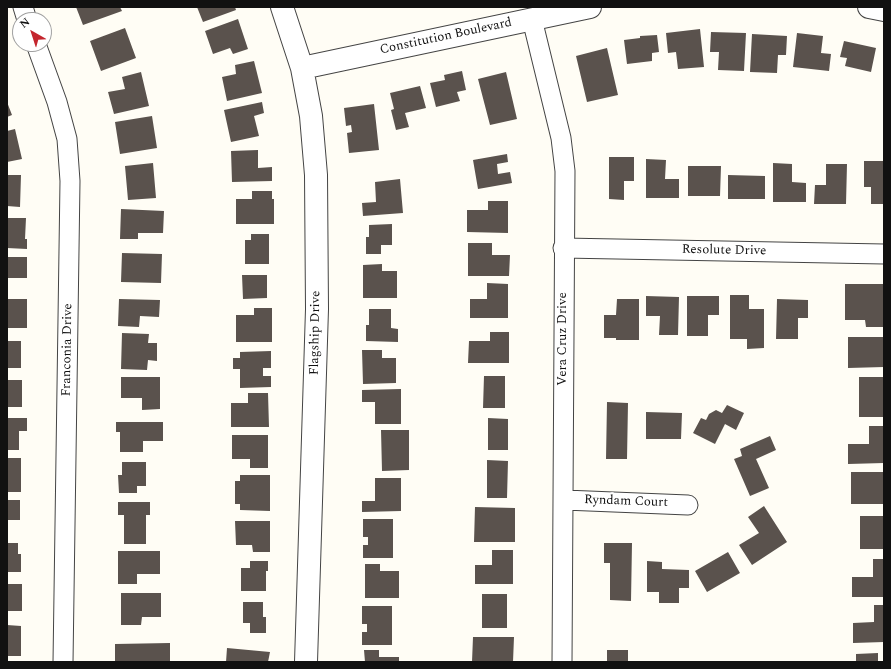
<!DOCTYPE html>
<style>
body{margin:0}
#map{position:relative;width:891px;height:669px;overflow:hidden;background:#fffdf5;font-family:Spectral,serif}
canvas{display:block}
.frame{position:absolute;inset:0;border:8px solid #111;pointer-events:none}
.north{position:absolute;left:12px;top:12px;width:40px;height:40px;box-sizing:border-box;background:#fff;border:1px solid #a0a0a0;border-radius:50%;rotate:321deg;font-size:11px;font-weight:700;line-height:16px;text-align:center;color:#111}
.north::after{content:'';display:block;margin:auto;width:14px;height:18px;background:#c4262e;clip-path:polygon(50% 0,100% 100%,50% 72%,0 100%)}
</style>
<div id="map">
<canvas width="891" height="669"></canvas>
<div class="frame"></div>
<div class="north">N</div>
</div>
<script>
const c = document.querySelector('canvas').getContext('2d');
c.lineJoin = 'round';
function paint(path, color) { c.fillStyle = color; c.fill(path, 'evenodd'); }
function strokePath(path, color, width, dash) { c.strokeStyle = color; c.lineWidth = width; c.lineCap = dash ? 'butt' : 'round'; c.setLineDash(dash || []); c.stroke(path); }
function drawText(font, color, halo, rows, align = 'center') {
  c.font = font + ' Spectral,serif'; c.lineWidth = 4; c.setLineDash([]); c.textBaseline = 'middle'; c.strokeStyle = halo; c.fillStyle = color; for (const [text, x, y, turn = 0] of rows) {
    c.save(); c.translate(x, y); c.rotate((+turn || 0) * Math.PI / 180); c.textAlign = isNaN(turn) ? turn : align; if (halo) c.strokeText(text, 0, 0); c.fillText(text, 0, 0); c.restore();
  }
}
paint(new Path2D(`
 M 76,7 L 120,7 L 122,11 L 83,25 Z
 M 197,7 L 235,7 L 236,10 L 203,22 Z
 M 238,19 L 248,49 L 233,54 L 230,48 L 213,54 L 205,31 Z
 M 125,28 L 136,58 L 101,71 L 90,41 Z
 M 700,29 L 704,67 L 678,69 L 676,52 L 668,53 L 666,33 Z
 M 711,32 L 746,33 L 744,71 L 718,70 L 719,52 L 710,52 Z
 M 797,33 L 823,36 L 821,53 L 831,54 L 829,71 L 793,67 Z
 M 752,34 L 787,36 L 786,55 L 778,55 L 777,73 L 750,72 Z
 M 657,35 L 659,52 L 652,53 L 652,61 L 627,64 L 624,40 L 640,38 L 640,36 Z
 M 844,41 L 876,48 L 871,72 L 845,66 L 847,58 L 840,57 Z
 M 607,48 L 618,95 L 587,102 L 576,56 Z
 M 254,61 L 262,93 L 227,101 L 222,77 L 236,74 L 235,65 Z
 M 462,71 L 466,90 L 457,92 L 460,101 L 436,107 L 430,83 L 445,80 L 444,75 Z
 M 141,72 L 149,106 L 114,114 L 108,92 L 125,89 L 122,77 Z
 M 506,72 L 517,119 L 490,125 L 478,79 Z
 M 420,86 L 426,108 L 405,113 L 409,127 L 396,130 L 391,110 L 394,109 L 390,93 Z
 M 7,102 L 12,115 L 7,117 Z
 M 262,102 L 264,113 L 254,116 L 259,136 L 231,142 L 224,110 Z
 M 374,104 L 379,150 L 349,153 L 347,133 L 352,132 L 351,125 L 346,126 L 344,108 Z
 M 152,116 L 157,148 L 120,154 L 115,122 Z
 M 15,129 L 22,159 L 7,162 L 7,131 Z
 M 258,150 L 258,168 L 272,167 L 272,181 L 232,182 L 231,151 Z
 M 507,154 L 508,162 L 497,164 L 498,174 L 510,172 L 512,183 L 478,189 L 473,160 Z
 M 609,157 L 634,157 L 634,181 L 624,181 L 624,200 L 609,199 Z
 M 646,159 L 666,160 L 665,179 L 679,179 L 679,198 L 646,198 Z
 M 864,161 L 884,161 L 884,204 L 871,204 L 871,187 L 864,187 Z
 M 153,163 L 156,198 L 128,200 L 125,166 Z
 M 773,163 L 792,164 L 792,182 L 806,183 L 806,202 L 773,202 Z
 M 826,164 L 847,164 L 846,204 L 814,204 L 815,185 L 826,185 Z
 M 688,166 L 721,166 L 720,196 L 688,196 Z
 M 7,175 L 21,175 L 20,207 L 7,206 Z
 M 728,175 L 765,176 L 765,199 L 728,199 Z
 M 400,179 L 403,213 L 363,216 L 362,203 L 376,202 L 375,182 Z
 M 252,191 L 272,191 L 272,199 L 274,199 L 274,224 L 236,224 L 236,199 L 252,199 Z
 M 488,201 L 508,201 L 508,233 L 467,232 L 467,210 L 488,210 Z
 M 121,209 L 164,211 L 163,233 L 138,233 L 138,239 L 120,239 Z
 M 7,218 L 26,218 L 25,239 L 27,239 L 27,249 L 7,248 Z
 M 392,224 L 392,245 L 381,245 L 381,254 L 366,254 L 366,237 L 369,237 L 369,225 Z
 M 251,234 L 269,234 L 269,264 L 245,264 L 245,240 L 251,240 Z
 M 468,243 L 492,243 L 492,255 L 510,255 L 509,276 L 468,276 Z
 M 122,253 L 162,254 L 161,283 L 121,282 Z
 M 7,257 L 27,257 L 27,278 L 7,278 Z
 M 382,264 L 382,271 L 397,271 L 397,298 L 363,298 L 363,265 Z
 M 242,275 L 267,275 L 267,298 L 243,299 Z
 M 487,283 L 508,284 L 508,318 L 470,318 L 470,299 L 487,299 Z
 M 845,284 L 884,284 L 884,327 L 866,327 L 865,320 L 845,320 Z
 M 730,295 L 749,295 L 749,309 L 764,309 L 764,348 L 747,349 L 747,339 L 730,339 Z
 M 646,296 L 679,297 L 678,335 L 659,335 L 660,316 L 646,316 Z
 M 687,296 L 719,296 L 719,315 L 708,315 L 708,336 L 687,336 Z
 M 7,299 L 27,299 L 27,328 L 7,328 Z
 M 119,299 L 160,300 L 159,317 L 140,316 L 139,327 L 118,326 Z
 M 617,299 L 639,299 L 639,340 L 616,340 L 616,338 L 604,338 L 604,315 L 616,315 Z
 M 777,299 L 808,300 L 808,318 L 798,318 L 798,339 L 776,339 Z
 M 254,308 L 272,308 L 272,342 L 236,342 L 236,315 L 254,315 Z
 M 369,309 L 391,309 L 391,328 L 398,329 L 398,342 L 366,341 L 366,325 L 369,325 Z
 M 490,332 L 509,332 L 509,363 L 468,363 L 469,341 L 490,341 Z
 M 122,333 L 149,334 L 148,343 L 157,343 L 157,361 L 148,360 L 147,370 L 121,369 Z
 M 848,337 L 884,337 L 884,367 L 848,368 Z
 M 7,341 L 21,341 L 21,368 L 7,368 Z
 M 362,350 L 382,350 L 382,358 L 396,358 L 396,383 L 363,384 Z
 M 271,351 L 271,368 L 263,368 L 263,376 L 271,376 L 271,387 L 240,388 L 240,369 L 233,369 L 233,358 L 240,358 L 240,352 Z
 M 484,376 L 505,376 L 505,408 L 483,408 Z
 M 121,377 L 160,377 L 160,409 L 142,410 L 142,398 L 121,398 Z
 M 859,377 L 884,377 L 884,417 L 859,417 Z
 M 7,380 L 22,380 L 22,407 L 7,407 Z
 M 401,389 L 401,424 L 375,424 L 375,402 L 362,402 L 362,390 Z
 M 248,393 L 268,393 L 269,427 L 231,427 L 231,403 L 248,403 Z
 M 607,402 L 628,403 L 627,459 L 606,459 Z
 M 727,405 L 744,413 L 736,430 L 725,424 L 715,444 L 693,433 L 701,418 L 706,420 L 709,414 L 716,410 L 722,413 Z
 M 646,412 L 682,413 L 681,439 L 646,439 Z
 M 7,418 L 27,418 L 27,431 L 19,431 L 19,450 L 7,450 Z
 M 488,418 L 508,419 L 508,450 L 488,450 Z
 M 116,422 L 163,422 L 163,441 L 143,441 L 143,452 L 120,452 L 120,432 L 116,432 Z
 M 869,426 L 884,426 L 884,463 L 848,464 L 848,444 L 869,444 Z
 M 381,430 L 409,430 L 409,470 L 382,471 Z
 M 232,435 L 268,435 L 268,468 L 250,468 L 250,459 L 232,459 Z
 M 770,436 L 776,450 L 756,459 L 769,488 L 750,496 L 734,459 L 742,456 L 740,449 Z
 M 7,458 L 21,458 L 21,492 L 7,492 Z
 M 487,460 L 508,461 L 507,498 L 487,498 Z
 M 122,462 L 146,462 L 146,486 L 137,486 L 137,493 L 119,493 L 118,475 L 122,475 Z
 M 851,472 L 884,472 L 884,504 L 851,504 Z
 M 240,475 L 270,475 L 270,511 L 240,510 L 240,504 L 235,504 L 235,481 L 240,481 Z
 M 375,478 L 401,478 L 401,511 L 362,512 L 362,501 L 375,501 Z
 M 7,500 L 20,500 L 20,520 L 7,520 Z
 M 118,502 L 150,502 L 150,515 L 146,515 L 146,544 L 124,544 L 124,515 L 118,515 Z
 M 764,506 L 787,542 L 752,565 L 739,545 L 759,533 L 748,517 Z
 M 475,507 L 515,508 L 515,542 L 474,542 Z
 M 860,516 L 884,516 L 884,549 L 860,549 Z
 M 363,519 L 393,519 L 393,558 L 363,558 L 363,545 L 368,545 L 368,537 L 363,537 Z
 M 235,521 L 270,521 L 270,552 L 253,552 L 252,545 L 236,545 Z
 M 7,543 L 18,543 L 18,554 L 21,554 L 21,572 L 7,572 Z
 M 604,543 L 632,543 L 631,601 L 610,600 L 610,563 L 604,563 Z
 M 492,550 L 513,550 L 513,584 L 475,584 L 475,565 L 492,565 Z
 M 118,551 L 160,551 L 160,574 L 137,574 L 137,584 L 118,584 Z
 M 728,552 L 740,573 L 707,592 L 695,571 Z
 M 873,559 L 884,559 L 884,597 L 852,597 L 852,577 L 873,577 Z
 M 250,561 L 268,561 L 268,571 L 266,571 L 266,591 L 241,591 L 241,568 L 250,568 Z
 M 647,561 L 662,562 L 662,569 L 689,570 L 689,588 L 679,588 L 679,603 L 659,603 L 659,592 L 647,592 Z
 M 365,564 L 380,564 L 380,571 L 399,571 L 399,598 L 365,598 Z
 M 7,584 L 22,584 L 22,611 L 7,611 Z
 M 121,593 L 161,593 L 161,617 L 142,617 L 141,625 L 121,625 Z
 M 482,594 L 507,594 L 507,628 L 482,628 Z
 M 243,602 L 263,602 L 263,617 L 266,617 L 266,633 L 250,633 L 250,623 L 243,623 Z
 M 874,605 L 884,605 L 884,642 L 853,643 L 853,623 L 874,622 Z
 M 362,606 L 392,606 L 392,645 L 362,645 L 362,632 L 367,632 L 367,624 L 362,624 Z
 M 7,625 L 21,626 L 21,656 L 7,656 Z
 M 473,637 L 514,637 L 513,662 L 472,662 Z
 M 170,643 L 170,662 L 115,662 L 115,644 Z
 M 227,648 L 270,652 L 268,662 L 226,662 Z
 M 364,650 L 379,650 L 379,657 L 399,657 L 399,662 L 365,662 Z
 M 607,650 L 628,650 L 628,662 L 607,662 Z
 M 878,653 L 878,662 L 856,662 L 856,654 Z`), '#5a524d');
const minor = new Path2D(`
 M 23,7 L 27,20
 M 532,19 L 561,138 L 565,171 L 562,662
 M 36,44 L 57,102 L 67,139 L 70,181 L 63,662
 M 563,248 L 884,254
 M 564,500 L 688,505`);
const tertiary = new Path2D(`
 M 282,7 L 302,68 L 311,116 L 316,175 L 317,309 L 306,662
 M 869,7 L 884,10
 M 302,68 L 590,7`);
strokePath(minor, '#444', 21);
strokePath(tertiary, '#444', 24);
strokePath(minor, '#fff', 19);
strokePath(tertiary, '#fff', 22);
drawText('13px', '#111', '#fff', [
 ["Constitution Boulevard",446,37,-12],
 ["Resolute Drive",724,251,1],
 ["Flagship Drive",316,333,-89],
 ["Vera Cruz Drive",563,339,-90],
 ["Franconia Drive",68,350,-89],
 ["Ryndam Court",626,502,2]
]);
</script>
